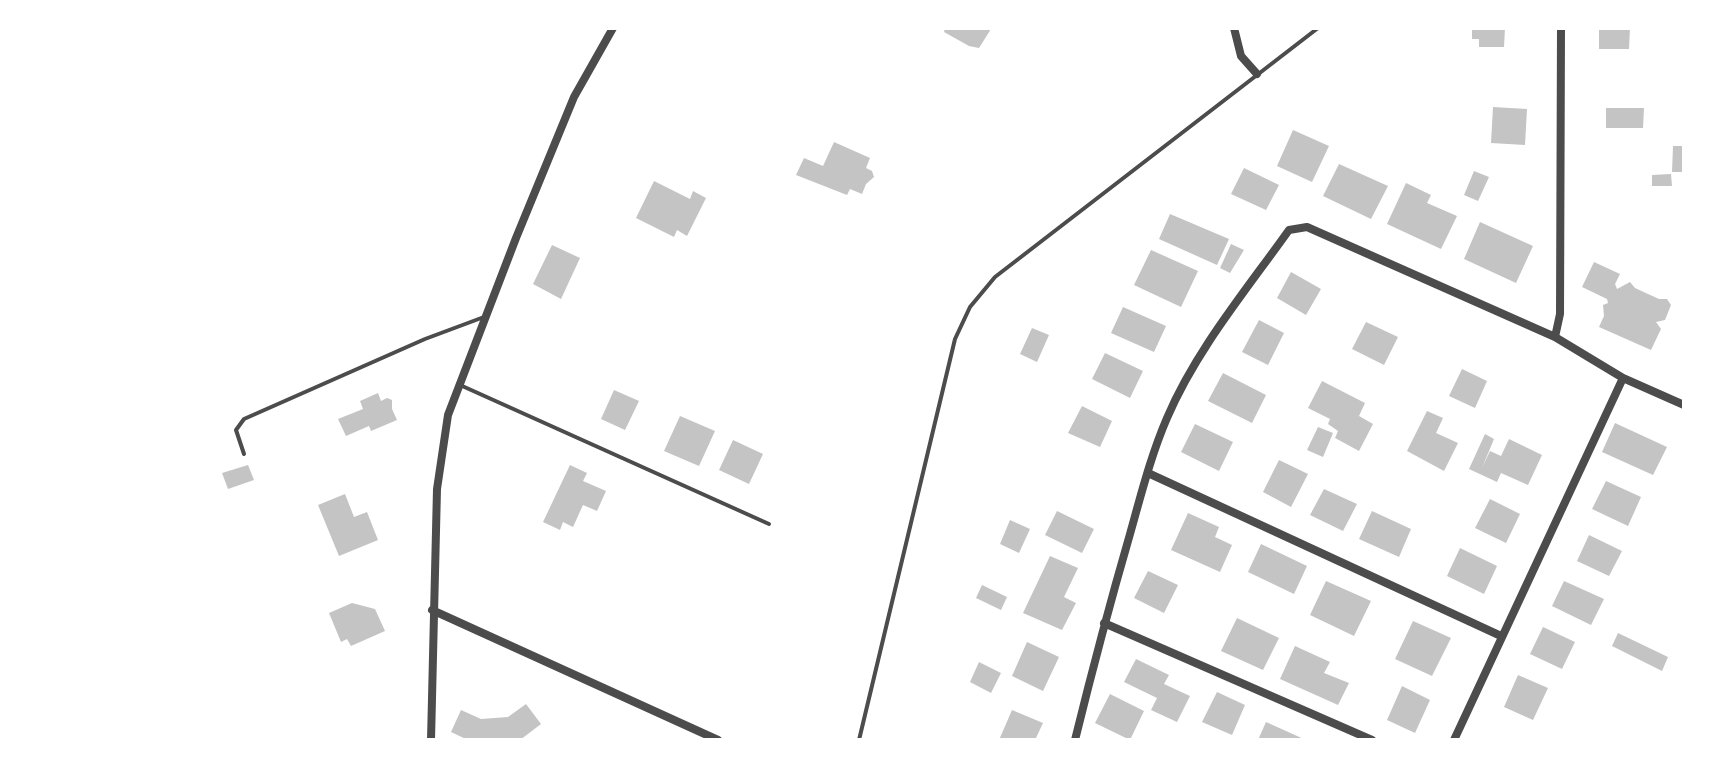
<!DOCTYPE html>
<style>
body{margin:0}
#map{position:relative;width:1712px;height:768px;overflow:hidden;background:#fff;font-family:Karla,sans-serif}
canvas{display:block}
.frame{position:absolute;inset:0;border:30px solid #fff;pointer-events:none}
</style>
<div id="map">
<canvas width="1712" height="768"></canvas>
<div class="frame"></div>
</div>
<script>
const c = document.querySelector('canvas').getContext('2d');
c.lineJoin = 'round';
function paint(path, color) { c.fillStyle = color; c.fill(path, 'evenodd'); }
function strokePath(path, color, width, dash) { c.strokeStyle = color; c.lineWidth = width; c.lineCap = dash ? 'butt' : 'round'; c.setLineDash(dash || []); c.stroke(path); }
paint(new Path2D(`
 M 945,28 L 988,28 L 991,29 L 979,48 L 969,46 L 944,32 Z
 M 1472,28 L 1505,28 L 1504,47 L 1479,47 L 1479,39 L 1472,39 Z
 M 1599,28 L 1630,28 L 1629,49 L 1599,49 Z
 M 1493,107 L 1527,109 L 1525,145 L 1491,143 Z
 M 1606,108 L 1644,108 L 1643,128 L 1606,128 Z
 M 1293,130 L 1329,146 L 1312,182 L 1277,166 Z
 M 834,142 L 870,158 L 866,168 L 872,171 L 874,177 L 866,184 L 862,194 L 850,189 L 847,195 L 796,175 L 804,158 L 823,166 Z
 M 1673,146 L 1684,146 L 1684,172 L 1672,172 Z
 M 1339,164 L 1388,186 L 1371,219 L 1323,196 Z
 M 1244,168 L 1279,185 L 1266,210 L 1231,194 Z
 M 1474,171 L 1489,177 L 1478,201 L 1464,195 Z
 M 1671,174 L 1672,186 L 1652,186 L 1652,175 Z
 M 654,181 L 690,199 L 693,191 L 706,198 L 687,236 L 677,230 L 674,237 L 636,218 Z
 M 1406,183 L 1431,195 L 1427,203 L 1457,216 L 1441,249 L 1387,224 Z
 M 1170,214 L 1229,239 L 1217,265 L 1159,239 Z
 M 1480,222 L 1533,246 L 1516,283 L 1464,259 Z
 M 1231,244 L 1244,250 L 1230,273 L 1220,268 Z
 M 552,245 L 580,258 L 561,299 L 533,284 Z
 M 1151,250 L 1198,271 L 1181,307 L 1134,285 Z
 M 1594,262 L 1620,274 L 1615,284 L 1617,289 L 1630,282 L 1635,288 L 1659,299 L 1667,299 L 1671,305 L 1665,320 L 1656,322 L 1661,329 L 1651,350 L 1599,327 L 1604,316 L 1603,305 L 1608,303 L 1607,299 L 1582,287 Z
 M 1291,272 L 1321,289 L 1306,315 L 1277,298 Z
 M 1123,307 L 1166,326 L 1154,352 L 1111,333 Z
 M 1259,320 L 1284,333 L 1268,365 L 1242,352 Z
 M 1366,322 L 1398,337 L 1384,365 L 1352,349 Z
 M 1032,328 L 1049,335 L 1037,362 L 1020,354 Z
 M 1105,353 L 1143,371 L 1130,398 L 1092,379 Z
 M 1462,369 L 1487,381 L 1475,408 L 1449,396 Z
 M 1223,373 L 1266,395 L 1252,423 L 1208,401 Z
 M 1322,381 L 1365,403 L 1359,416 L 1373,424 L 1359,451 L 1335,438 L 1338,431 L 1328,424 L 1330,419 L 1308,408 Z
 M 614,390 L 639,401 L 625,430 L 601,419 Z
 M 378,393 L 381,401 L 387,398 L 392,400 L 392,409 L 397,420 L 371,431 L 369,426 L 346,436 L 338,419 L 363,409 L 360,401 Z
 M 1082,406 L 1112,421 L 1100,447 L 1068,433 Z
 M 1427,411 L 1443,418 L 1436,433 L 1458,443 L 1444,471 L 1407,451 Z
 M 680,416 L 715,431 L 699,466 L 664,451 Z
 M 1615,423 L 1667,447 L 1653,475 L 1602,452 Z
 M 1195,424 L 1233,442 L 1219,471 L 1181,452 Z
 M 1318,427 L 1333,433 L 1323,457 L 1307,450 Z
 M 1485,434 L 1494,439 L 1482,468 L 1490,451 L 1501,456 L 1509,439 L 1542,455 L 1528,485 L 1501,473 L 1497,482 L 1469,469 Z
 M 733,440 L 763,454 L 749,484 L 719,470 Z
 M 1279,460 L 1308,474 L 1291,507 L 1263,492 Z
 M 248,465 L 254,480 L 228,489 L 222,473 Z
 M 570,465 L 587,473 L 583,481 L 606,491 L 597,511 L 583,505 L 573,527 L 563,522 L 560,530 L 543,522 Z
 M 1606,481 L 1641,497 L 1628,526 L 1592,509 Z
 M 1324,489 L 1357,504 L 1343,531 L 1310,515 Z
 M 345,494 L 354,517 L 367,512 L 378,540 L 339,556 L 318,505 Z
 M 1490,499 L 1520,514 L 1506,543 L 1475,528 Z
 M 1057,511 L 1094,529 L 1082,553 L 1045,535 Z
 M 1372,511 L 1411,529 L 1399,557 L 1359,539 Z
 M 1188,513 L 1219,527 L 1215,537 L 1232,545 L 1220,572 L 1171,550 Z
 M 1010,520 L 1030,529 L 1019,553 L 1000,544 Z
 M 1589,535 L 1622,551 L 1609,576 L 1577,561 Z
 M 1261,544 L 1307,566 L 1294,594 L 1248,572 Z
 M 1460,548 L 1497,566 L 1484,594 L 1447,576 Z
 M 1050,556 L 1078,568 L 1064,597 L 1076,603 L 1062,630 L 1023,613 Z
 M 1148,571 L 1178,585 L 1164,613 L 1134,598 Z
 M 1326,581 L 1371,601 L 1354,636 L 1310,615 Z
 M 1564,581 L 1604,599 L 1591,625 L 1552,606 Z
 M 982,585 L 1007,597 L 1001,610 L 976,598 Z
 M 352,603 L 375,609 L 385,631 L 351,646 L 347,639 L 341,642 L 329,613 Z
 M 1237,618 L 1279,638 L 1263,670 L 1221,651 Z
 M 1413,621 L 1451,638 L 1432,676 L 1395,659 Z
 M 1543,627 L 1575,642 L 1562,669 L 1530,654 Z
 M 1618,633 L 1668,657 L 1662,671 L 1612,646 Z
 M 1027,642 L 1059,657 L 1043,691 L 1012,676 Z
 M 1295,646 L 1330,662 L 1324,673 L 1349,683 L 1338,705 L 1280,679 Z
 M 1136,659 L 1169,675 L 1164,684 L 1190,696 L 1177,722 L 1151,710 L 1157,698 L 1124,682 Z
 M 979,662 L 1001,673 L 991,693 L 970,682 Z
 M 1518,675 L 1548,688 L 1533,720 L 1504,707 Z
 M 1402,686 L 1430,700 L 1415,733 L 1387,720 Z
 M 1217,692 L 1245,705 L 1232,735 L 1202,722 Z
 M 1110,694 L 1144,711 L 1130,740 L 1095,723 Z
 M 526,704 L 541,724 L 520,740 L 468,740 L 451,732 L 461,710 L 481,719 L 508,717 Z
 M 1012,710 L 1043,723 L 1035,740 L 999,740 Z
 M 1266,722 L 1306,740 L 1258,740 Z`), '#c4c4c4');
strokePath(new Path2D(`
 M 460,385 L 769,524
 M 244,454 L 236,430 L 244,419 L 425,339 L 484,317
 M 859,740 L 955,339 L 970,307 L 995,277 L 1318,28`), '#4c4c4c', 4);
strokePath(new Path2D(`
 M 1234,28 L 1241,56 L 1257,74
 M 1555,337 L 1560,314 L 1561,28
 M 1148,473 L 1501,636
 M 432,610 L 718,740
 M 1104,623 L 1372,740
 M 431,740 L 437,489 L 448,415 L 516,238 L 574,97 L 613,28
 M 1075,740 C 1092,671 1110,603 1130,534 C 1141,495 1151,455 1167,418 C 1196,350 1247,289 1289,230 L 1307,227 L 1555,337 L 1623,378 L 1684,405
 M 1454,740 L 1623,378`), '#4c4c4c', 8);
</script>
